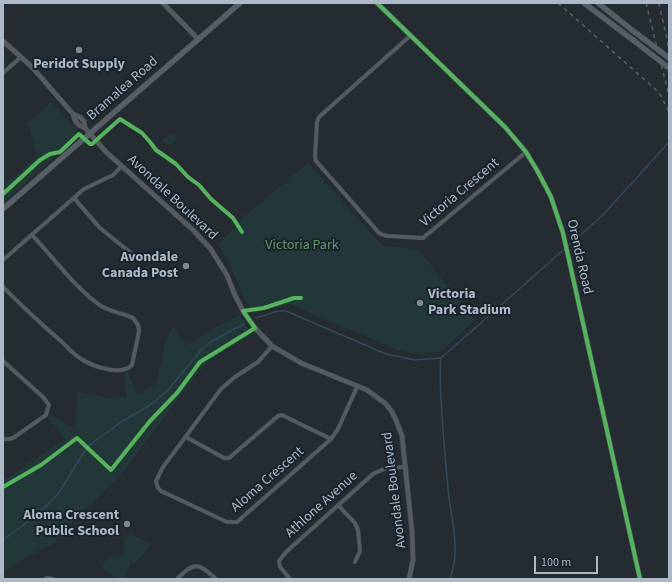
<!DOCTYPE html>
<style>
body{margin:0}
#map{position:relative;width:672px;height:582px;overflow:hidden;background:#252c31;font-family:"Source Sans 3",sans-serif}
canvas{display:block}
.frame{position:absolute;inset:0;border:4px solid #adb9c5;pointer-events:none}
.scale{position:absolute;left:534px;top:556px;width:64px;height:18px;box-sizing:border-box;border:2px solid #adb9c5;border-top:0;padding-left:5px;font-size:12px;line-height:14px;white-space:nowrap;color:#adb9c5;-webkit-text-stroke:3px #18232c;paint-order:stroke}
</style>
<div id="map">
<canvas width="672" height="582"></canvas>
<div class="frame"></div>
<div class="scale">100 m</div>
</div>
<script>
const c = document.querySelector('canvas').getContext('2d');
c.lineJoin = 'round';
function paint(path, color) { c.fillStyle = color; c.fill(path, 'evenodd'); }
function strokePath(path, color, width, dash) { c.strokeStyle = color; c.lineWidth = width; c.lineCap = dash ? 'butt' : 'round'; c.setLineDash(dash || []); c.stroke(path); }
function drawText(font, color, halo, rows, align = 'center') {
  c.font = font + ' "Source Sans 3",sans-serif'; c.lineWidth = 4; c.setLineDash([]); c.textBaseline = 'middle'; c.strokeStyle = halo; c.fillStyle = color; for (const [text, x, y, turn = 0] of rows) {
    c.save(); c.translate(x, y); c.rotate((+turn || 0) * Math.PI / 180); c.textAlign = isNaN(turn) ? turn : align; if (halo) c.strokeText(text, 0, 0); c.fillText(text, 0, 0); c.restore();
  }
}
paint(new Path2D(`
 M 51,102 L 80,134 L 3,203 L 3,186 L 37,157 L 28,123 Z
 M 171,135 L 175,135 L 178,139 L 172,144 L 167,144 L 163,142 L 164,138 Z
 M 308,163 L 383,246 L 418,249 L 475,320 L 440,352 L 415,353 L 398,350 L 289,304 L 253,313 L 245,300 L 229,262 L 218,245 L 244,217 Z
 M 239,315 L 253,334 L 227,348 L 205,364 L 184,391 L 122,474 L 56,538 L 56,542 L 25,558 L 3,573 L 3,481 L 65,439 L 48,419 L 50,415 L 75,429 L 78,392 L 108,398 L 127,397 L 124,374 L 127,372 L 138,394 L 157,383 L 164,345 L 173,325 L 186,346 L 202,335 Z
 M 130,533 L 150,544 L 150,546 L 134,564 L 131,563 L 123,579 L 116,579 L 101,566 C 107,557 115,553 125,556 C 123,547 123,541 130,533 Z`), '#223838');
strokePath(new Path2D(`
 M 256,318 L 278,311 L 286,311 L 386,354 L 415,360 L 441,358 L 602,216 L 669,142
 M 441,358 C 439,378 441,397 442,416 C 444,443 446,471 449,498 C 453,525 460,552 450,579
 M 3,540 L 37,515 L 58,494 L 88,446 L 123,421 L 153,403 L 168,390 L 202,349 L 212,341 L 244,324`), '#31495b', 1.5);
const minor = new Path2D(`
 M 410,36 L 319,117 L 317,122 L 315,157 L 316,161 L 379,233 L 383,235 L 388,236 L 423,238 L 526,152
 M 3,73 L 21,57
 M 74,198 L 100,228 L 137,258
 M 3,260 L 84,189 L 113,175 L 122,166
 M 3,287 C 22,306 41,324 62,342 C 68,348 75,356 83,360 C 94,367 122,376 132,365 L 139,331 L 138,325 L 133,318 C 123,313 111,312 101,306 C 75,288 54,258 32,235
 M 272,346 L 258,362 L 235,377 L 221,389 L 163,467 L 156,481 L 158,488 L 161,491 L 227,522 L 237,522 L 331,439 L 338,429 L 357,387
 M 3,361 L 43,397 L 49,405 L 46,415 L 13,438 L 9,439 L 3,439
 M 186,437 L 224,458 L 229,458 L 278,416 L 282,415 L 331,439
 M 338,505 L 355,523 L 358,530 L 360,551 L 355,562
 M 45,579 L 47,578 L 53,579
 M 177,579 C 195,561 198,563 216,579
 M 290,579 L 280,567 L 279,561 L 286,552 L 373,474 L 386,468 L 405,467`);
const tertiary = new Path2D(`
 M 163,3 L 198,39
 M 377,3 L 505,127 L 526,152 L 538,172 L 551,197 L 563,233 L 640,579
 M 3,41 L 32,67 L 73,114 C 75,122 77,125 85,128
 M 73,114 L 80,117 L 84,121 L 85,128 L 106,152 L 192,229 L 210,248 L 227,275 L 234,293 L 243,311 L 255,328 L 272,346 L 301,363 L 367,390 L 386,404 L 392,412 L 396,420 L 402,436 L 412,531 L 413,560 L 409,579`);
const secondary = new Path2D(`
 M 584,3 L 633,40
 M 598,3 L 632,30
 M 3,209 L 240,3`);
strokePath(minor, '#42484c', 4.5);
strokePath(tertiary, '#42484c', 5.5);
strokePath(secondary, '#42484c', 6);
strokePath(minor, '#545a60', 3.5);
strokePath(tertiary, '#545a60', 4.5);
strokePath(secondary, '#585e65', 5);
strokePath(new Path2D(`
 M 558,3 L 654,88 L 661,96 L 669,112
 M 646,3 L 669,96
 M 659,3 L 669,49`), '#585e63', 1.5, [4, 4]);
const secondaryBridge = new Path2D(`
 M 632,30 L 669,58
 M 633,40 L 669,68`);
strokePath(secondaryBridge, '#42484c', 6, []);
strokePath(secondaryBridge, '#585e65', 5);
strokePath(new Path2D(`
 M 377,3 L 505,127 L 526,152 L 538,172 L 551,197 L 563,233 L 640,579
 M 3,194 L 40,160 L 50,154 L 60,152 L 79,134 L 90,144 L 92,144 L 120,119 L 142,133 L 150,142 L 156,150 L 176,164 L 188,177 L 199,185 L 211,199 L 233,218 L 242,232
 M 3,487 L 41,465 L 77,438 L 111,470 L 150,421 L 177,393 L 200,362 L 255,328 L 243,311 L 264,308 L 294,298 L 301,298`), '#56b35d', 4);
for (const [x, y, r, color] of [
 [79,50,4,"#7d8891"],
 [186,266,4,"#7d8891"],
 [420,303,4,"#7d8891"],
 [127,524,4,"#7d8891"]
]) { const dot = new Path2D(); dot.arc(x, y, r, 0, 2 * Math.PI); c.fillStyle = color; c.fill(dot); strokePath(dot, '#18232c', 1.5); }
drawText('bold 14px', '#adb9c5', '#18232c', [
 ["Peridot Supply",79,65,"center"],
 ["Avondale",178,258],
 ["Canada Post",178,274],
 ["Victoria",428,295,"left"],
 ["Park Stadium",428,311,"left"],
 ["Aloma Crescent",119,516],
 ["Public School",119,532]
], 'right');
drawText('14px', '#adb9c5', '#18232c', [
 ["Bramalea Road",123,89,-41],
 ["Victoria Crescent",460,193,-40],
 ["Avondale Boulevard",172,198,43],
 ["Orenda Road",579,257,77],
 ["Aloma Crescent",268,480,-41],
 ["Avondale Boulevard",395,490,-97],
 ["Athlone Avenue",322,505,-42]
]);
drawText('14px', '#649568', '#18232c', [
 ["Victoria Park",302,246]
]);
</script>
